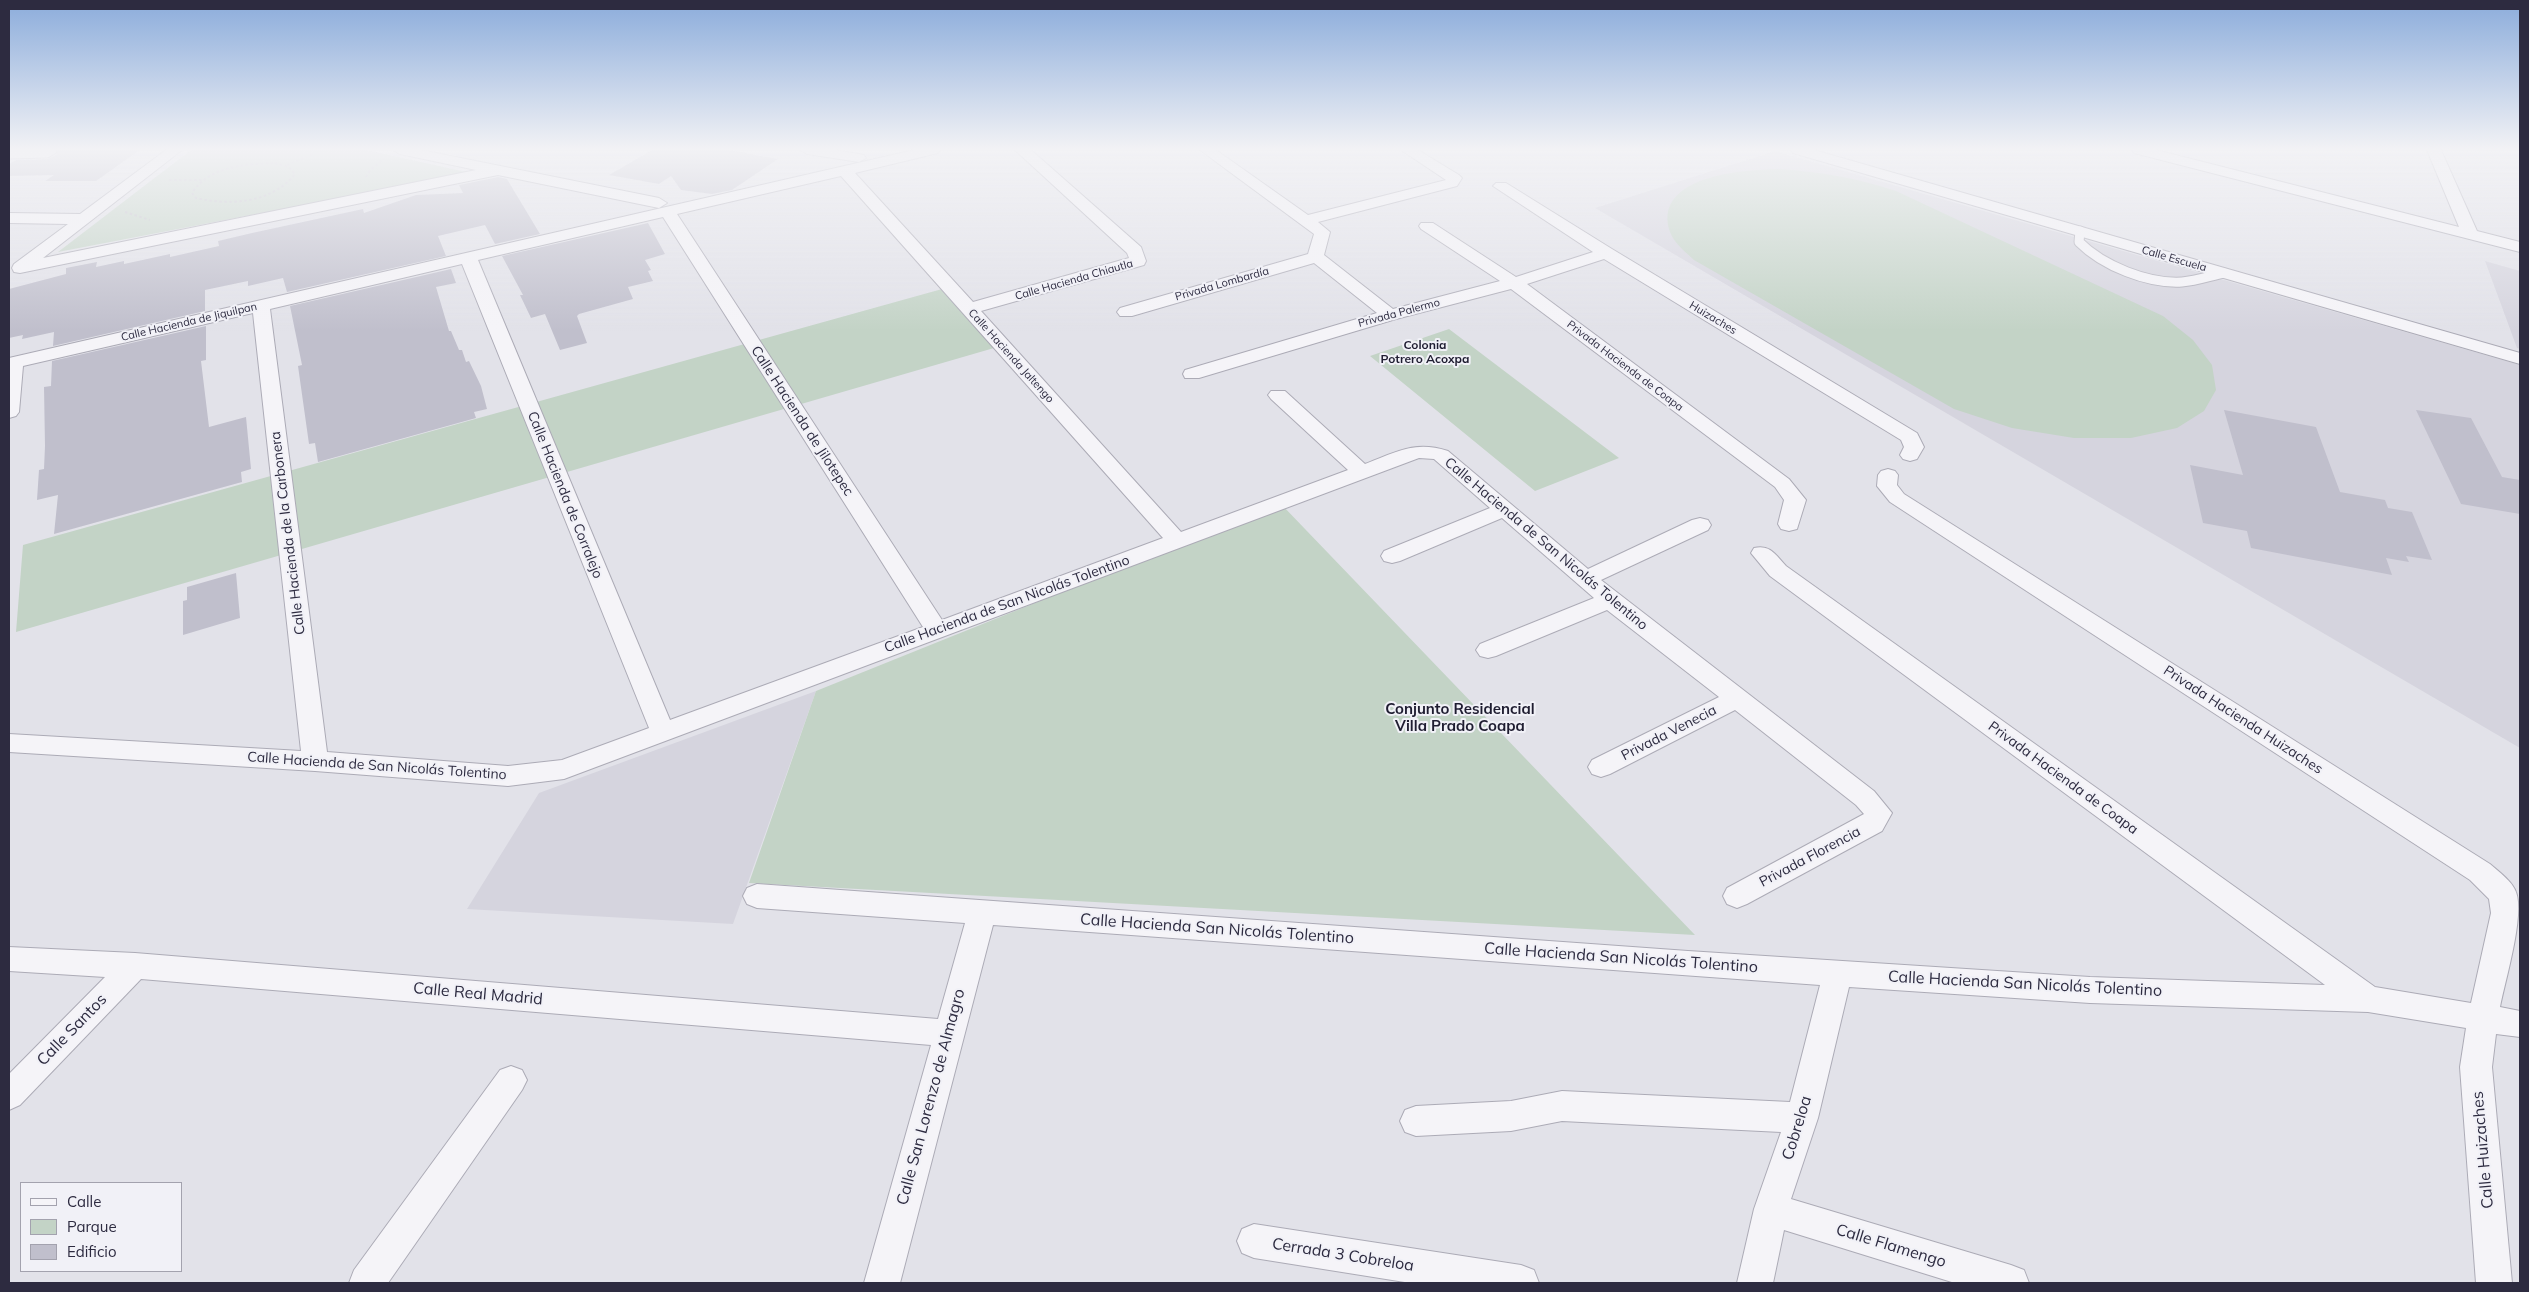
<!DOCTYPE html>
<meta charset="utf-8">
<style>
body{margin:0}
#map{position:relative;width:2529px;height:1292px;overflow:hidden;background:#e2e2e9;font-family:Mulish,sans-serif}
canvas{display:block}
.frame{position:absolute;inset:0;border:10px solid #2d2b40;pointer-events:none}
.legend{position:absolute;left:20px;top:1182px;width:162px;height:90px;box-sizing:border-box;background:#f1f1f7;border:1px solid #a3a2ae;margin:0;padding:6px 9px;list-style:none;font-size:15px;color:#2d2b40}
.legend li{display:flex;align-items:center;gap:10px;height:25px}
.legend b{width:25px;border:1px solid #a3a2ae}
</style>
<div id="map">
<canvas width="2529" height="1292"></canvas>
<div class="frame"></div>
<ul class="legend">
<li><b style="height:6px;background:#f5f4f8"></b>Calle</li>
<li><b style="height:14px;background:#c3d3c6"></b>Parque</li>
<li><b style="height:14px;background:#c0bfcc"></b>Edificio</li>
</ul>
</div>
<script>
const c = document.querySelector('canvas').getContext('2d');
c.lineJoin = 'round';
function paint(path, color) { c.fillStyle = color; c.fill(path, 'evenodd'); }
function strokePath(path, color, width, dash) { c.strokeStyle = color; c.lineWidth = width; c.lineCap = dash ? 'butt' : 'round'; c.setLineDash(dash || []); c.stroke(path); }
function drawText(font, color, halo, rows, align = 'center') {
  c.font = font + ' Mulish,sans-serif'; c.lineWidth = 4; c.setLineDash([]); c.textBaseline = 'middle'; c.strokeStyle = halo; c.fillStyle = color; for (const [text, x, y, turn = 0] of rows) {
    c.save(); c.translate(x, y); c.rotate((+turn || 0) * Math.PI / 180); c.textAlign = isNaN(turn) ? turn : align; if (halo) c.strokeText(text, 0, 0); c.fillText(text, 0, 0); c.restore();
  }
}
paint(new Path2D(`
 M 1775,151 L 2520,365 L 2520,748 L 1595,208 Z
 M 2485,261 L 2520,271 L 2520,349 L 2517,348 Z
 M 816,691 L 733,924 L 467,909 L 539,793 Z`), '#d5d4de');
paint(new Path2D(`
 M 191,150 L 367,150 L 471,173 L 58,252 Z
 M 1780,169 C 1820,172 1857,178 1896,191 L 2163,316 L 2193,340 L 2212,365 L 2216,390 L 2204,411 L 2177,428 L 2131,438 L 2074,438 L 2012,428 L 1954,409 L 1694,260 C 1688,254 1680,248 1675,241 C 1669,233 1666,221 1668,212 C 1677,173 1748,170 1780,169 Z
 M 942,289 L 994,348 L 16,632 L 23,545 Z
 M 1449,329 L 1619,458 L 1535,491 L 1370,356 Z
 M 1281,504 L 1695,935 L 749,883 L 816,691 Z`), '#c3d3c6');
paint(new Path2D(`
 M 58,150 L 140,150 L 96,181 L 45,181 L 54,175 L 9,176 L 9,164 L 16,160 L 48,159 L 56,155 Z
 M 652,150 L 729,150 L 778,159 L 732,190 L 712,194 L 681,190 L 671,176 L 659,184 L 609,175 Z
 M 498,177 L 507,179 L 540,234 L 495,244 L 485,225 L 438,236 L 446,256 L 287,292 L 283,278 L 248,286 L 248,281 L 205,290 L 205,311 L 53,346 L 54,332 L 22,339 L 23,335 L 9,338 L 9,289 L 66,274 L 66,268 L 97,262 L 96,267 L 124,261 L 124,264 L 170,254 L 170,257 L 219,246 L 218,241 L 252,233 L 363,209 L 364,213 L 416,195 L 463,193 L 459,185 Z
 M 648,223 L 665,254 L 645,260 L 651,270 L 648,271 L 653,281 L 628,287 L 633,299 L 579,314 L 577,316 L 587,343 L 560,350 L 545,314 L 531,318 L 520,295 L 523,295 L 502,256 Z
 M 451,269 L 456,283 L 436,287 L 449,331 L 451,331 L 459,350 L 462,350 L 466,362 L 469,361 L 481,386 L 487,409 L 474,412 L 476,418 L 318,462 L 315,443 L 309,444 L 298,366 L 302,365 L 290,306 Z
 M 206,326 L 206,360 L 201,361 L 209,427 L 246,417 L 251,469 L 241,472 L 242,482 L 54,534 L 58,495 L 37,500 L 39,470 L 44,469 L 45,446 L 44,387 L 51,386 L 52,361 Z
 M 2224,410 L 2316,427 L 2340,492 L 2385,500 L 2388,508 L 2412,512 L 2432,560 L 2406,556 L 2409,562 L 2386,558 L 2392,575 L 2251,548 L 2247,531 L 2203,523 L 2190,465 L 2243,475 Z
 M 2416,410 L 2471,418 L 2502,477 L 2520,480 L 2520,514 L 2461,504 Z
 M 236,573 L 240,618 L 183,635 L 183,601 L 187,600 L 187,587 Z`), '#c0bfcc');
const lane = new Path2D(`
 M 9,154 L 47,153 L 52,150
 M 2080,231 L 2079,242 C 2103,266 2148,284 2182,282 C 2196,281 2210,276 2224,273`);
const street = new Path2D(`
 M 166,150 L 182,150 L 43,258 L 476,170 L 400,154 L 393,150 L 421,150 L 659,198 L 667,203 L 659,208 L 498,175 L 20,273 L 14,272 L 12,268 L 14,264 L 68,224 L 9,223 L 9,213 L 80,214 Z
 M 800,150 L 835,150 L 864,155 L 866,158 L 859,162 L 807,154 Z
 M 914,150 L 940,150 L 938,153 L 855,173 L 973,302 L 1129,258 L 1127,253 L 1015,150 L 1031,150 L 1141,247 L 1146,261 L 1144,265 L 981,311 L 1181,532 L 1348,470 L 1271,399 L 1268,395 L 1271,391 L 1285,391 L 1365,464 C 1396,452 1415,440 1448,451 L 1588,569 L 1692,520 L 1700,518 L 1708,520 L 1711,525 L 1708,530 L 1601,580 L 1874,791 L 1892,813 L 1882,831 L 1747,904 L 1737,908 L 1727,904 L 1723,896 L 1727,888 L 1864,814 L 1856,805 L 1735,710 L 1610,774 L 1601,777 L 1592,774 L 1588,767 L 1592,760 L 1719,697 L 1607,610 L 1496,656 L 1488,658 L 1480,656 L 1476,650 L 1480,644 L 1594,598 L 1502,518 L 1400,561 L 1392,563 L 1384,561 L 1381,556 L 1384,551 L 1490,508 L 1434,459 L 1419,458 L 564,779 L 508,786 L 315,771 L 9,752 L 9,734 L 301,751 L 253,313 L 23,366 L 19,412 L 16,416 L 9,418 L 9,358 ZM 841,176 L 1163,538 L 942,620 L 677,214 ZM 663,217 L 923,627 L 670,720 L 478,260 ZM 462,264 L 649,728 L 562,760 L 508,766 L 327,752 L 270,309 Z
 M 1200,150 L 1216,150 L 1308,215 L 1446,180 L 1401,150 L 1418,150 L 1459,175 L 1462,178 L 1457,186 L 1318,222 L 1330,232 L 1324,255 L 1393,309 L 1500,281 L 1421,229 L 1419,226 L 1421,223 L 1433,223 L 1516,277 L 1593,252 L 1493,186 L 1496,183 L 1506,183 L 1612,249 L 1917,433 L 1924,447 L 1917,459 L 1910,461 L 1903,459 L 1900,455 L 1904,447 L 1901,440 L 1604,259 L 1527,284 L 1789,479 L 1806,500 L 1797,529 L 1789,531 L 1781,529 L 1778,524 L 1784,500 L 1775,487 L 1511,289 L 1396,319 L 1199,378 L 1185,378 L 1183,374 L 1185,370 L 1377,313 L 1314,263 L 1132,316 L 1120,316 L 1117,312 L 1120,308 L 1308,254 L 1314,234 Z
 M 1791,150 L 1814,150 L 2520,353 L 2520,364 L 1793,153 Z
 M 2132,150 L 2156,150 L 2459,227 L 2427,150 L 2441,150 L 2477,231 L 2520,242 L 2520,252 L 2134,153 Z
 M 1888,469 L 1895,471 L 1898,475 L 1897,485 L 1904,494 L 2490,864 C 2499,872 2512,881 2516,892 C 2525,915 2505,981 2500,1007 L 2520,1011 L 2520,1037 L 2496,1034 L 2492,1067 L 2512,1283 L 2476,1283 L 2460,1067 L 2466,1028 L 2368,1012 L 2090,1003 L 1849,987 L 1818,1118 L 1791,1199 L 2011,1265 L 2024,1270 L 2029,1283 L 1955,1283 L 1784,1230 L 1773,1283 L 1737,1283 L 1754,1209 L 1781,1132 L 1562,1121 L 1511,1131 L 1416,1136 L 1405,1132 L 1400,1121 L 1405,1110 L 1416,1106 L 1511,1101 L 1562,1091 L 1790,1102 L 1820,985 L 993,925 L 900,1283 L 864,1283 L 931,1045 L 141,979 L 20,1105 L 9,1110 L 9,1074 L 105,977 L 9,971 L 9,947 L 135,953 L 938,1019 L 965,923 L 757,908 L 747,904 L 743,896 L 747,888 L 757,884 L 1688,951 L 2090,977 L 2325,985 L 1770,576 L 1751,553 L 1754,548 C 1770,544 1776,555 1786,566 L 2375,987 L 2471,1003 L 2491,913 L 2489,899 L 2470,880 L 1890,502 L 1877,486 L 1878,475 L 1881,471 Z
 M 511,1066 L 522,1070 L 527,1080 L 522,1090 L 388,1283 L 349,1283 L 354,1270 L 500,1070 Z
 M 1254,1224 L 1521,1265 L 1534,1270 L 1539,1283 L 1411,1283 L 1254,1258 L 1242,1253 L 1237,1241 L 1242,1229 Z`);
strokePath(lane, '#acabb6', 11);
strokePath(street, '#acabb6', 2);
strokePath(new Path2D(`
 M 275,163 L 289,167 L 295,174 C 272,203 230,206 196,198 L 192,193 C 209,166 246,164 275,163 Z
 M 287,165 L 324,150
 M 366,177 L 370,170 L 384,159
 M 169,180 L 202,180
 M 125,212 L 150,220`), '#c1c0c8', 2, [2.5, 2.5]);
strokePath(lane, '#f5f4f8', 9);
paint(street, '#f5f4f8');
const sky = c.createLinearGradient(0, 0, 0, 331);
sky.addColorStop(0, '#8bacdb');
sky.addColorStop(0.45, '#f2f2f5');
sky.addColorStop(1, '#f2f2f500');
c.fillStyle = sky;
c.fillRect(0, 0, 2529, 331);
drawText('11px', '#2d2b40', '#f1f1f7', [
 ["Calle Escuela",2174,259,16],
 ["Calle Hacienda Chiautla",1074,280,-16],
 ["Privada Lombardía",1222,284,-16],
 ["Privada Palermo",1399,313,-15],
 ["Huizaches",1713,318,31],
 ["Calle Hacienda de Jiquilpan",189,322,-13],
 ["Calle Hacienda Jaltengo",1011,356,48],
 ["Privada Hacienda de Coapa",1625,366,37]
]);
drawText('bold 12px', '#1f1d31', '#f1f1f7', [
 ["Colonia",1425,345],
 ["Potrero Acoxpa",1425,359]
]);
drawText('14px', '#2d2b40', '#f1f1f7', [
 ["Calle Hacienda de Jilotepec",802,421,57],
 ["Calle Hacienda de Corralejo",565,495,68],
 ["Calle Hacienda de la Carbonera",288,533,-97],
 ["Calle Hacienda de San Nicolás Tolentino",1546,544,40],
 ["Calle Hacienda de San Nicolás Tolentino",1007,604,-20],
 ["Privada Hacienda Huizaches",2243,720,33],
 ["Privada Venecia",1669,733,-27],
 ["Calle Hacienda de San Nicolás Tolentino",377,766,4],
 ["Privada Hacienda de Coapa",2063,778,36],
 ["Privada Florencia",1810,857,-28]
]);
drawText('bold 15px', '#1f1d31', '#f1f1f7', [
 ["Conjunto Residencial",1460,709],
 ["Villa Prado Coapa",1460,726]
]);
drawText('16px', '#2d2b40', '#f1f1f7', [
 ["Calle Hacienda San Nicolás Tolentino",1217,929,4],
 ["Calle Hacienda San Nicolás Tolentino",1621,958,4],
 ["Calle Hacienda San Nicolás Tolentino",2025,984,3],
 ["Calle Real Madrid",478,994,5],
 ["Calle Santos",72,1030,-46],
 ["Calle San Lorenzo de Almagro",931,1097,-75],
 ["Cobreloa",1797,1128,-73],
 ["Calle Huizaches",2483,1150,-95],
 ["Calle Flamengo",1891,1246,17],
 ["Cerrada 3 Cobreloa",1343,1255,9]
]);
</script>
